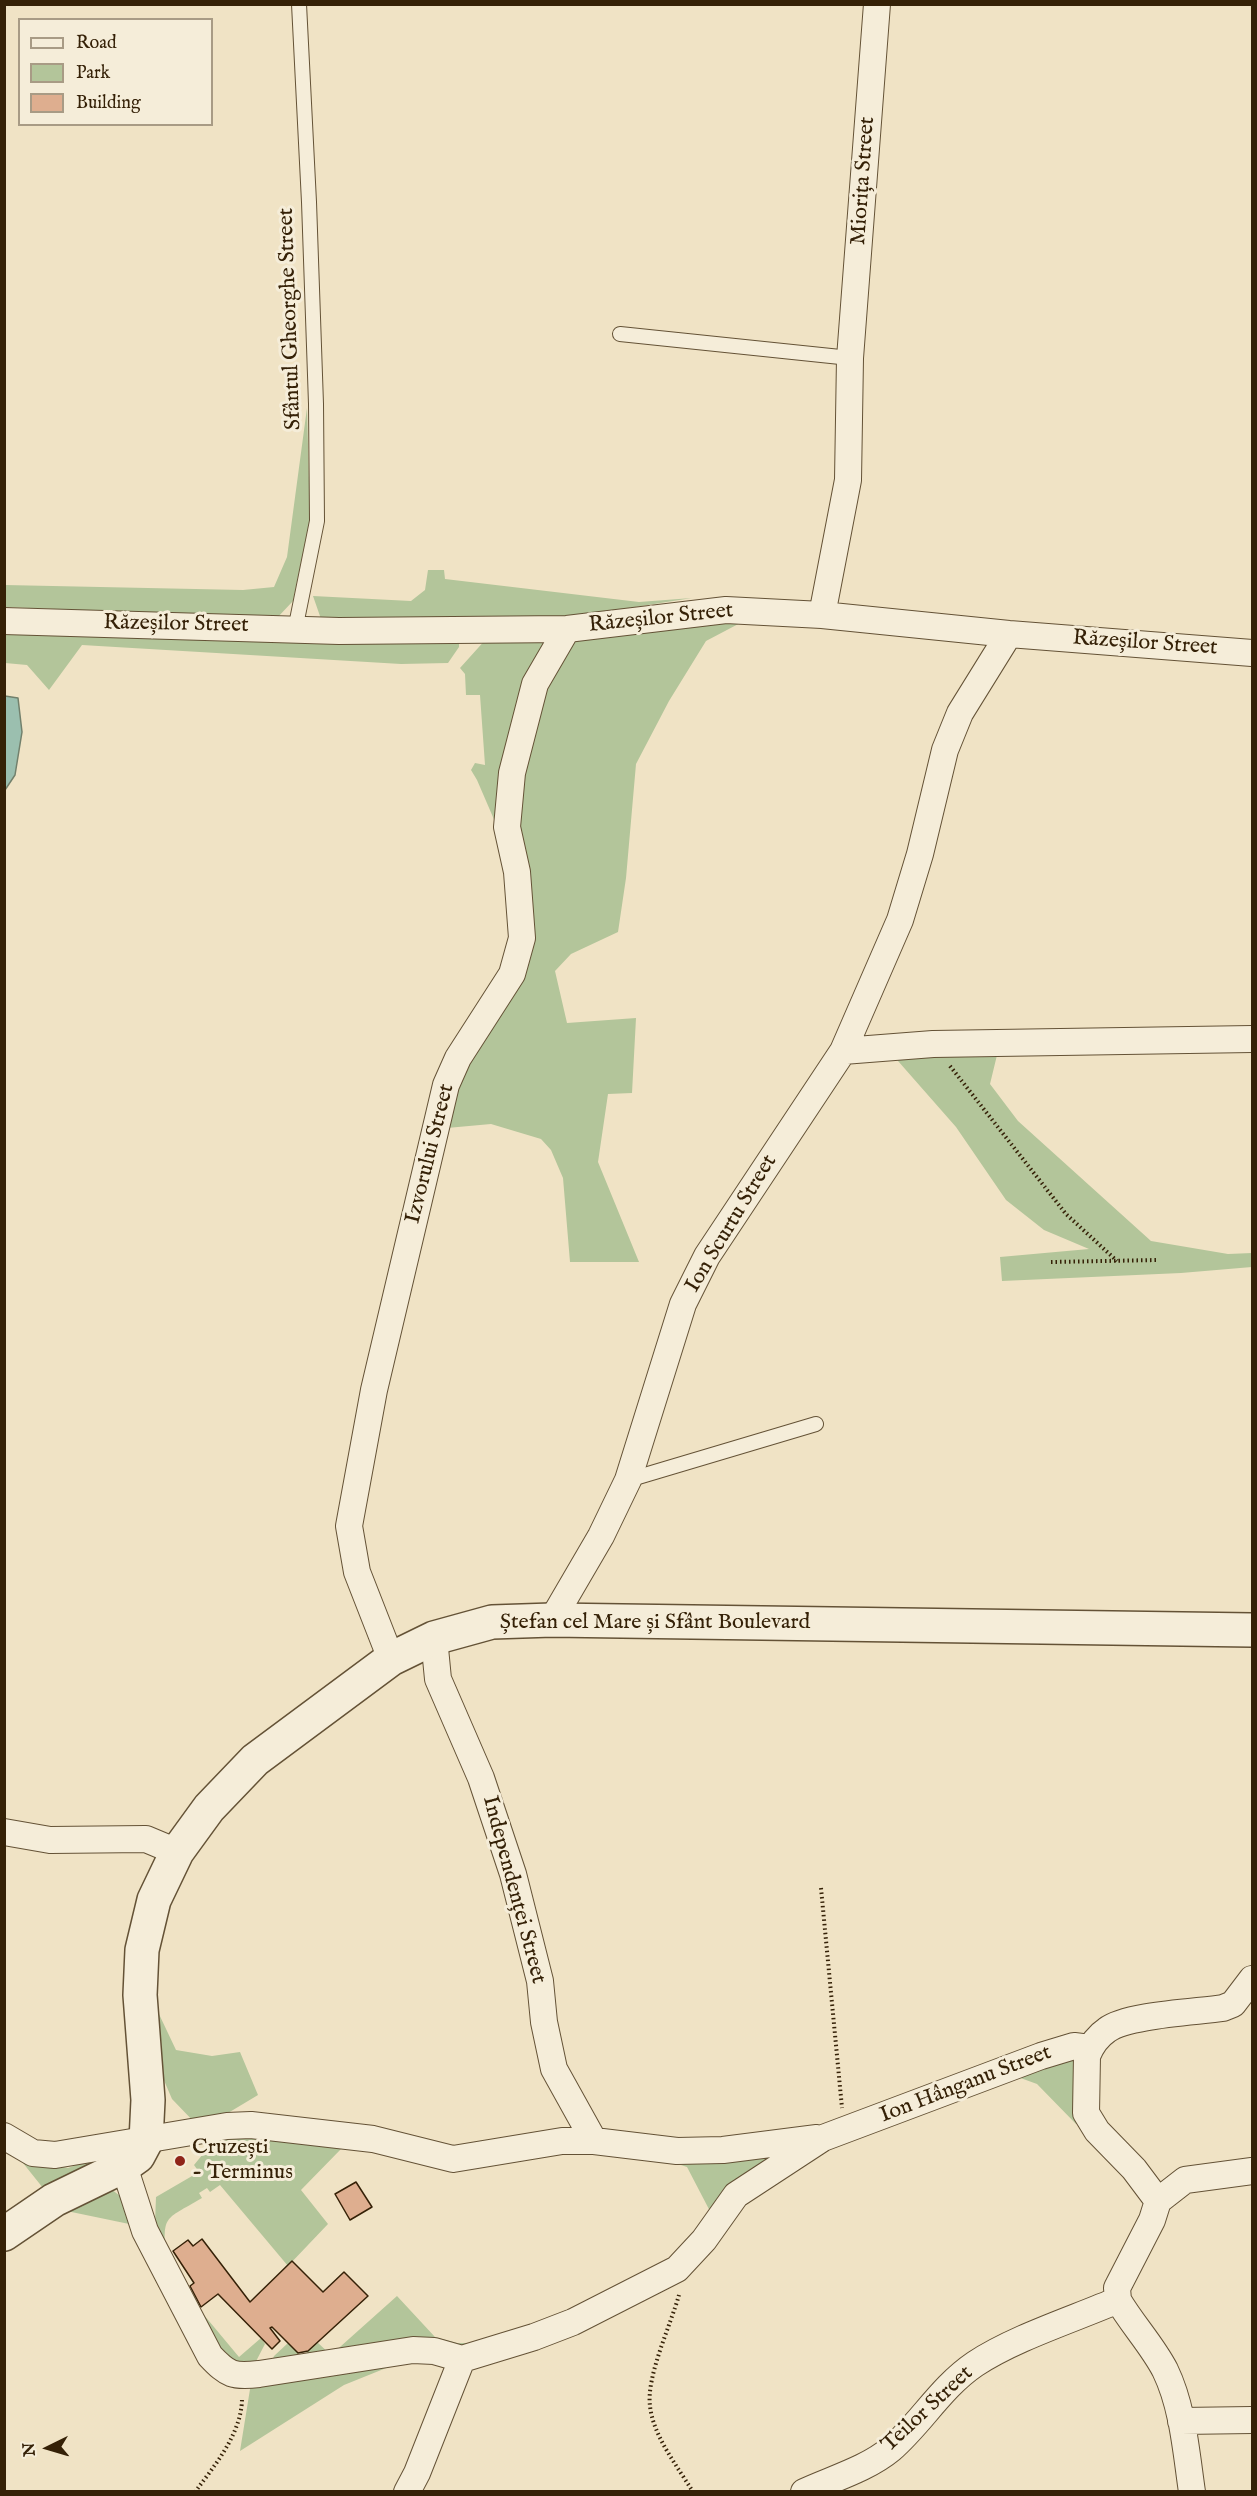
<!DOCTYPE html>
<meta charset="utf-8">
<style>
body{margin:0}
#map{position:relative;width:1257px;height:2496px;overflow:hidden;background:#f0e3c5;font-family:"IM FELL English",serif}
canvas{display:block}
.frame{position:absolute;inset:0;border:6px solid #352107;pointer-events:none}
.legend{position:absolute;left:18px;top:18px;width:195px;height:108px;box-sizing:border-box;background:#f5edd9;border:2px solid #a89b85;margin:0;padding:8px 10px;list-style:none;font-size:18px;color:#352107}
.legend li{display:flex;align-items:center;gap:12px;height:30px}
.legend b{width:30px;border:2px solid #a89b85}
.north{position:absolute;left:18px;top:2418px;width:60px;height:60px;-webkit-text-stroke:4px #f5edd9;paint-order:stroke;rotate:265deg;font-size:16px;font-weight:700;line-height:24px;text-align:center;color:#352107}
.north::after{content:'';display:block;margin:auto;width:21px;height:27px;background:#352107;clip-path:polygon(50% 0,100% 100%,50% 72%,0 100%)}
</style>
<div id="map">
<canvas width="1257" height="2496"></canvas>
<div class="frame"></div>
<ul class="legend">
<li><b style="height:8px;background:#f5edd9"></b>Road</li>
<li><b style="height:16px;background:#b3c59a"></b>Park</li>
<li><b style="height:16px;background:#deae8f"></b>Building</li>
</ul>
<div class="north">N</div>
</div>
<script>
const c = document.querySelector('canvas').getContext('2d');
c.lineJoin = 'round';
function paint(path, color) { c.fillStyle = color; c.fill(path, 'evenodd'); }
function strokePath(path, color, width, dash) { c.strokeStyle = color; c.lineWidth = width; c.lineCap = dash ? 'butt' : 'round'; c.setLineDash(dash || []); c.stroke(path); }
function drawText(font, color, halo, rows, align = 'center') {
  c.font = font + ' "IM FELL English",serif'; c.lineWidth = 6; c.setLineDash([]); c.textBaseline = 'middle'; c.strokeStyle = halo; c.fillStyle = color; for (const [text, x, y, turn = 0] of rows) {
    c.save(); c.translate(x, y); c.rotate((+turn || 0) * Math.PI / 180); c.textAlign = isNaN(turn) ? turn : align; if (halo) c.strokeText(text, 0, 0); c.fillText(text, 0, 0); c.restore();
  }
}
paint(new Path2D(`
 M 307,408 L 310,518 L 293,601 L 277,618 L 5,607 L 5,585 L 243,590 L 274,587 L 287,557 Z
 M 428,570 L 444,570 L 445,579 L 639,602 L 692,598 L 572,617 L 321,619 L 313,596 L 411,601 L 425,590 Z
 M 713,619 L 744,621 L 706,641 L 669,701 L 636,764 L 626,878 L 618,932 L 571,954 L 555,971 L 567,1023 L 636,1018 L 632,1093 L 608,1094 L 598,1162 L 639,1262 L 570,1262 L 563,1178 L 551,1150 L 541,1139 L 491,1124 L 447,1128 L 463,1067 L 515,982 L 519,778 L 542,687 L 577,636 Z
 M 4,634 L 317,640 L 459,637 L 459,647 L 448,663 L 401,664 L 82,645 L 49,690 L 27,665 L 5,663 Z
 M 553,636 L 502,838 L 477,780 L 471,770 L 475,763 L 485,765 L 480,695 L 466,695 L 465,674 L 460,668 L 487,638 Z
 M 998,1051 L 990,1084 L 1018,1121 L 1151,1241 L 1228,1254 L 1252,1253 L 1252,1267 L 1181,1273 L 1002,1281 L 1000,1257 L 1089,1249 L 1044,1230 L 1006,1200 L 956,1127 L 891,1053 Z
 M 158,2012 L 176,2050 L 212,2056 L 240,2052 L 258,2095 L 223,2116 L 197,2125 L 172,2099 L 163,2078 L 153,2016 Z
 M 1072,2056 L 1081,2062 L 1080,2114 L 1076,2124 L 1037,2084 L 1015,2076 Z
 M 221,2132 L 370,2149 L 341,2149 L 301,2190 L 328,2224 L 288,2266 L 220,2185 L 210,2192 L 207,2188 L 199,2193 L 202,2198 C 163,2221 163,2214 166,2260 L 155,2223 L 156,2197 L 199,2172 L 194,2165 Z
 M 801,2147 L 712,2215 L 687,2167 L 666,2160 Z
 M 107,2154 L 112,2159 L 47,2193 L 19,2158 L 68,2168 Z
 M 111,2189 L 124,2199 L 134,2225 L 57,2209 Z
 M 397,2296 L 435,2337 L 457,2343 L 483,2343 L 459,2348 L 269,2368 L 274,2356 L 288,2343 L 302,2357 L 317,2342 L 331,2355 Z
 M 199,2309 L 239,2357 L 261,2338 L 265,2344 L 252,2369 L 229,2363 L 200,2318 Z
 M 406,2360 L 344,2385 L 240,2451 L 251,2383 Z`), '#b3c59a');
const water = new Path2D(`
 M 5,696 L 18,698 L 22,732 L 15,775 L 5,790 Z`);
paint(water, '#9bbfaf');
strokePath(water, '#72806c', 1.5);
const building = new Path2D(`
 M 356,2182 L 372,2207 L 350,2220 L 335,2194 Z
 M 202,2239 L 250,2302 L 292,2261 L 323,2292 L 344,2272 L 368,2296 L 308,2351 L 298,2353 L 272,2327 L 270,2328 L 280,2341 L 272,2349 L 218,2294 L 201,2307 L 190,2286 L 194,2283 L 173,2251 L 188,2240 L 193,2246 Z`);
paint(building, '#deae8f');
strokePath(building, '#352107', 1.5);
const service = new Path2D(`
 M 620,334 L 850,358
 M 295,630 L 317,521 L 316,404 L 309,202 L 299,4
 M 628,1480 L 816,1424`);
const minor = new Path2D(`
 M 822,615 L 848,480 L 850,358 L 877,4
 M 4,621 L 339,631 L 567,629 L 726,610 L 822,615 L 1009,634 L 1252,653
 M 843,1051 L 933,1044 L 1252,1039
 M 552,1620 L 601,1536 L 628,1480 L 683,1304 L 707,1256 L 843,1051 L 900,920 L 920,854 L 945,750 L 960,713 L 1009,634
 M 434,1638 L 438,1679 L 481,1778 L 513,1874 L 540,1981 L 544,2022 L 554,2069 L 594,2141
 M 391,1659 L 357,1572 L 349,1526 L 374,1390 L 446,1085 L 458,1058 L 512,974 L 522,938 L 517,872 L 507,827 L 512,773 L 535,684 L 567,629
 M 4,1832 L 50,1840 L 146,1839 L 177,1852
 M 4,2136 L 33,2153 L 55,2155 L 227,2126 L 251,2125 L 373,2139 L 453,2159 L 562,2141 L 594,2141 L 677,2151 L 723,2150 L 817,2138
 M 124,2166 L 145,2231 L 210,2356 C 228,2375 233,2377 259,2374 L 413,2350 L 434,2351 L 462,2359 L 534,2337 L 573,2322 L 677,2269 L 704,2240 L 736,2195 L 823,2138 L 1041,2056 L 1074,2046 L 1090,2048
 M 1158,2201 L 1185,2180 L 1252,2171
 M 1181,2421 L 1252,2420
 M 407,2492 L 417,2473 L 462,2359
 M 804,2492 C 832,2479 867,2469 891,2449 C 921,2423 941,2387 975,2364 C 1014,2338 1074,2319 1118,2300
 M 1192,2492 C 1186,2451 1183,2407 1165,2370 C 1152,2345 1132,2324 1118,2300 L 1117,2288 L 1152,2220 L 1158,2201 L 1134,2169 L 1097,2131 L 1086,2113 L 1087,2056 C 1091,2046 1098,2036 1107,2030 C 1126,2015 1196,2012 1223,2008 L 1233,2004 L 1252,1979`);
const tertiary = new Path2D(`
 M 4,2234 L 54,2200 L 124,2166 L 138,2156 L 146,2141 L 148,2100 L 140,1995 L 142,1950 L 154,1900 L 177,1852 L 209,1808 L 255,1760 L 391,1659 L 434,1638 L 492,1622 L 552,1620 L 1252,1630`);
strokePath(service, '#645236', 16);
strokePath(minor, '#645236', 28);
strokePath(tertiary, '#645236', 36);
strokePath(new Path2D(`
 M 950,1066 L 1066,1214 L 1117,1261
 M 1051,1262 L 1157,1260
 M 821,1888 L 842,2108
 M 679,2295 C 671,2324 646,2377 650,2406 C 653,2436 678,2467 693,2492
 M 195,2492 C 215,2465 242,2433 242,2398`), '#352107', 4, [1.5, 3]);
strokePath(service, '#f5edd9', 14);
strokePath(minor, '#f5edd9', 26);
strokePath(tertiary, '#f5edd9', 33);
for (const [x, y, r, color] of [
 [180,2161,6,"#8f2418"]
]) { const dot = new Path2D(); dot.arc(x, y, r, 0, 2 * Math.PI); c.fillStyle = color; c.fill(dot); strokePath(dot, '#f5edd9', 2); }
drawText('22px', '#352107', '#f5edd9', [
 ["Miorița Street",864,181,-86],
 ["Sfântul Gheorghe Street",291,319,-92],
 ["Răzeșilor Street",661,619,-6],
 ["Răzeșilor Street",176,625,1],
 ["Răzeșilor Street",1145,644,4],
 ["Izvorului Street",431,1154,-76],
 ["Ion Scurtu Street",732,1224,-59],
 ["Ștefan cel Mare și Sfânt Boulevard",655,1623],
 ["Independenței Street",513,1890,75],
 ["Ion Hânganu Street",966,2085,-21],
 ["Teilor Street",928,2410,-43]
]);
drawText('22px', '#352107', '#f5edd9', [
 ["Cruzești",192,2148],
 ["- Terminus",192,2173]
], 'left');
</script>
